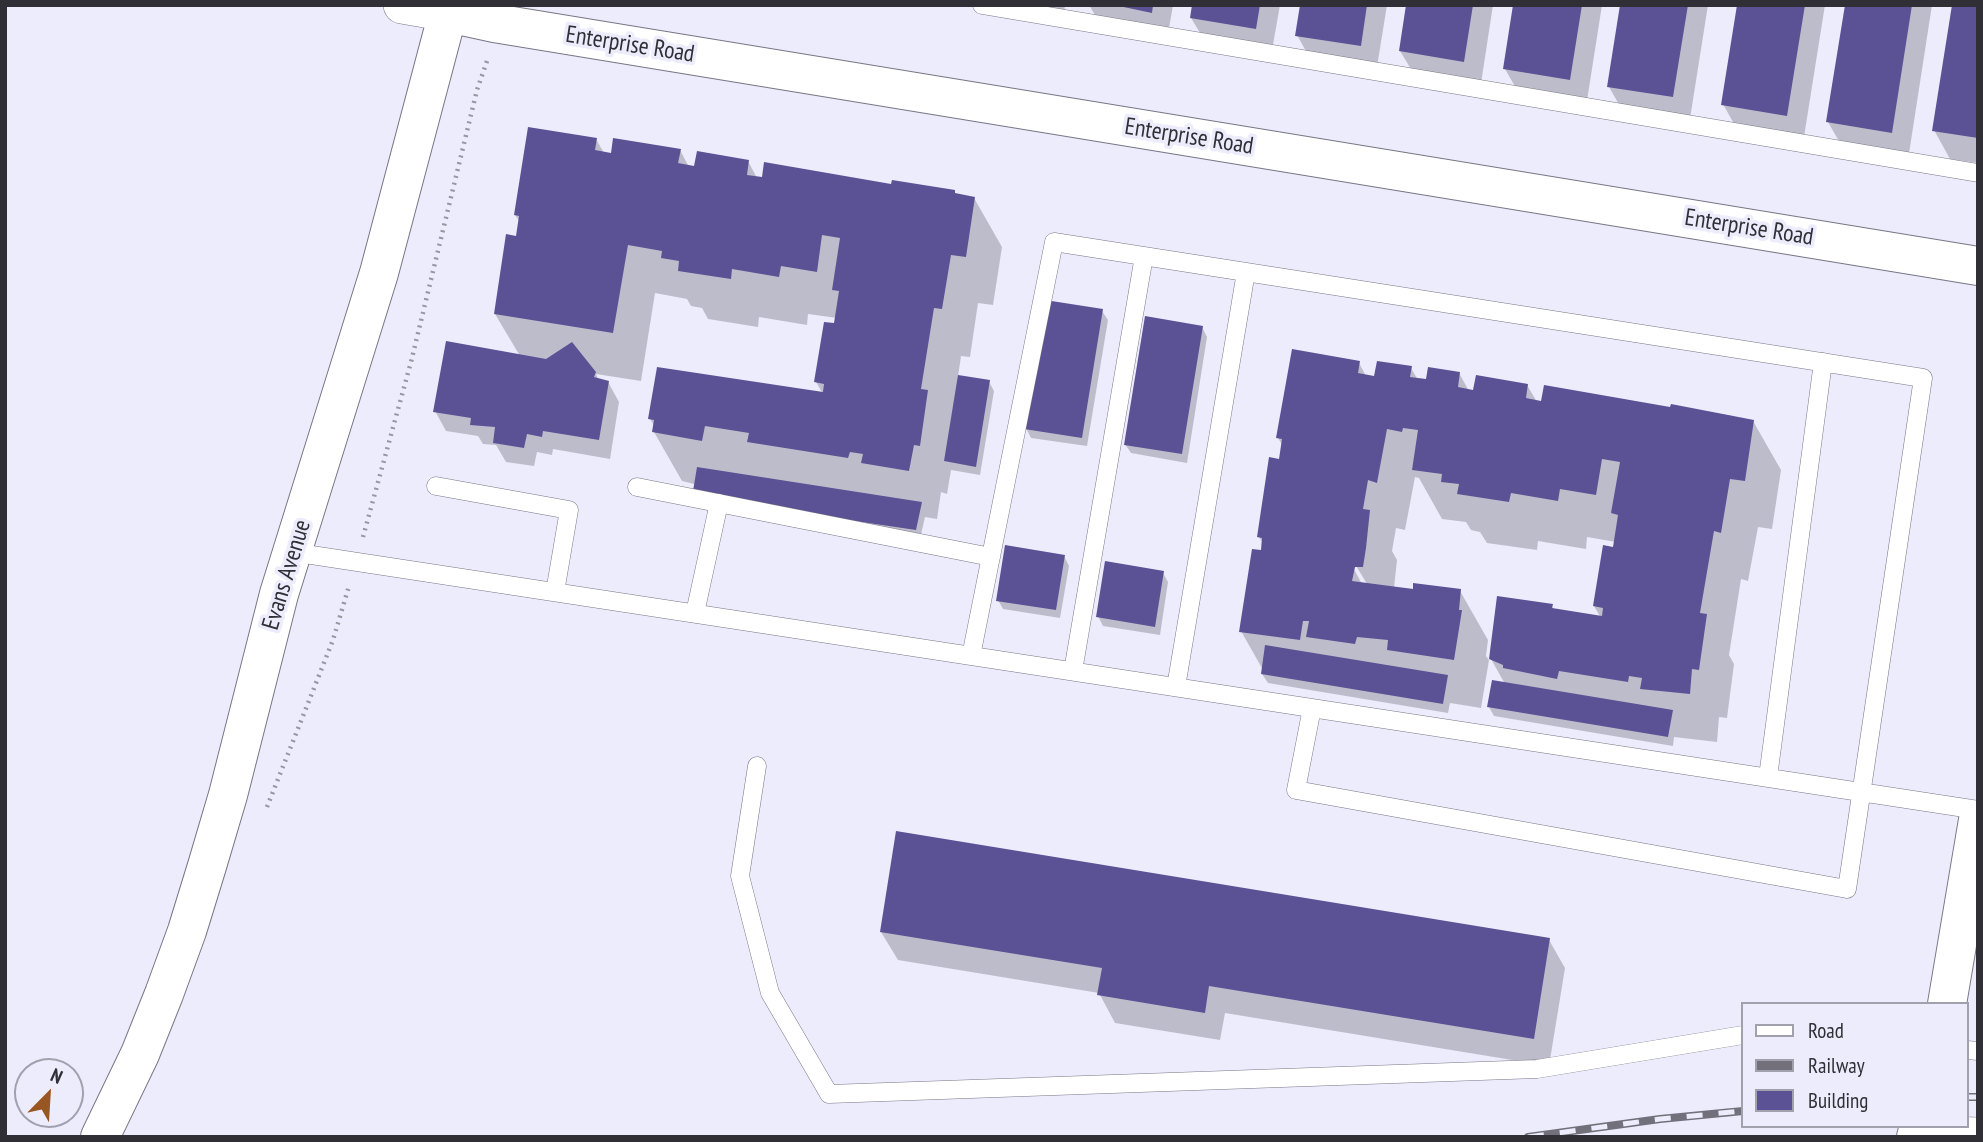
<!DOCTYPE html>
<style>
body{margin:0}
#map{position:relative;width:1983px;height:1142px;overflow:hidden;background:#edecfd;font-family:"PT Sans Narrow",sans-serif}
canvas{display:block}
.frame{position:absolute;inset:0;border:7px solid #2f2f35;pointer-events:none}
.legend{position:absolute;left:1741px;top:1002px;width:228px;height:126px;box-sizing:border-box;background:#edecfd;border:2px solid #a1a0ad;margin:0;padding:9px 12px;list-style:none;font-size:21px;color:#2f2f35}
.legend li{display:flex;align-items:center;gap:14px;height:35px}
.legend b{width:35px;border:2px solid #a1a0ad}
.north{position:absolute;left:14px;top:1058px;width:70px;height:70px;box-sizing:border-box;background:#edecfd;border:2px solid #a1a0ad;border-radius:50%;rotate:24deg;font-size:19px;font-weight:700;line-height:28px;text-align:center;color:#2f2f35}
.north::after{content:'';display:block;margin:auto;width:24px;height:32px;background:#985722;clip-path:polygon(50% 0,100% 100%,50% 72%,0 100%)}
</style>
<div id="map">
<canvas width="1983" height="1142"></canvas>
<div class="frame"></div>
<ul class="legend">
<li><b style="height:9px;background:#fff"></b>Road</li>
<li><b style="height:9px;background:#72717b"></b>Railway</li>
<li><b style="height:19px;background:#5a5295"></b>Building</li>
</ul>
<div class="north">N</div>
</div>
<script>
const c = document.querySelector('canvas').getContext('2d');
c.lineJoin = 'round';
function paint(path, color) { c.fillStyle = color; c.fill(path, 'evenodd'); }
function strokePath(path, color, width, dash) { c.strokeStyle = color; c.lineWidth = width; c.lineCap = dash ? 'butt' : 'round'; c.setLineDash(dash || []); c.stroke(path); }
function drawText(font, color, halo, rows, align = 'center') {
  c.font = font + ' "PT Sans Narrow",sans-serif'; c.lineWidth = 7; c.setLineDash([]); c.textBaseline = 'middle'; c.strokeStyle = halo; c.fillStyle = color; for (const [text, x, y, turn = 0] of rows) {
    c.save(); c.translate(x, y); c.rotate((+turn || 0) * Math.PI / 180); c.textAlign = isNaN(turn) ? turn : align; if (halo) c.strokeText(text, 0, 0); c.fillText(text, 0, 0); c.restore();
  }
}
paint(new Path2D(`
 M 995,5 L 1065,5 L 1063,23 Z
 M 1089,5 L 1173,5 L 1167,40 L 1104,30 Z
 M 1193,5 L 1280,5 L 1271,56 L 1208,46 L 1191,18 Z
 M 1302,5 L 1387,5 L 1376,73 L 1313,64 L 1297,35 Z
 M 1408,5 L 1493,5 L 1480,90 L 1417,79 L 1400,51 Z
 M 1515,5 L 1602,5 L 1586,107 L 1521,97 L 1505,69 Z
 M 1622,5 L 1708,5 L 1689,125 L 1625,115 L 1609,87 Z
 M 1739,5 L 1825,5 L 1803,143 L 1739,133 L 1723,104 Z
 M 1846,5 L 1932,5 L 1908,160 L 1844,150 L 1828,122 Z
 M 1978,5 L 1978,163 L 1950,159 L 1934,130 Z
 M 596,139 L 604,153 L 613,155 L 680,150 L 689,167 L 748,161 L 757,178 L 974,198 L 1002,247 L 993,305 L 978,303 L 970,357 L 961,356 L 958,377 L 989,382 L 994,391 L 980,475 L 951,470 L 947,494 L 941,492 L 937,519 L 925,517 L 920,539 L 682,481 L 654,432 L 655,427 L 650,419 L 823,394 L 816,382 L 837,318 L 808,314 L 807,325 L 759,317 L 758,327 L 708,319 L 702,308 L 691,306 L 687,299 L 655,293 L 641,381 L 596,374 L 599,381 L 608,382 L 619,402 L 610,459 L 553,449 L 552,455 L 537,452 L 534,466 L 506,462 L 496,445 L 483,444 L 478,436 L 446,431 L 435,411 L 520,356 L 495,314 L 517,238 L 520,222 L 515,215 Z
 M 1102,311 L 1108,320 L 1087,446 L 1031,438 L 1026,428 Z
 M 1202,327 L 1207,337 L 1187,463 L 1131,453 L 1125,444 Z
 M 1359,363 L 1366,376 L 1375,378 L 1411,368 L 1418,380 L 1428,381 L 1459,373 L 1469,391 L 1527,385 L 1537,402 L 1672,409 L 1672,406 L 1733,416 L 1735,419 L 1753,421 L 1781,470 L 1772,529 L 1758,527 L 1748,581 L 1741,579 L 1729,655 L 1734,664 L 1727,718 L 1719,717 L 1717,742 L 1674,737 L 1673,746 L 1494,716 L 1489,707 L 1505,684 L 1491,659 L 1552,606 L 1554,610 L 1601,618 L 1594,606 L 1616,542 L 1587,537 L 1586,549 L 1538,541 L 1537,550 L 1487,543 L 1480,532 L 1471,530 L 1466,522 L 1442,519 L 1419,478 L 1415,477 L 1405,530 L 1396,528 L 1392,551 L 1397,560 L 1394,588 L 1460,591 L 1488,640 L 1486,656 L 1489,660 L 1481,708 L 1450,703 L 1448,713 L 1268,683 L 1262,674 L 1263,670 L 1241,631 L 1263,552 L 1264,545 L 1259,537 L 1280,461 L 1283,446 L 1278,438 ZM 1352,559 L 1367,584 L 1362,584 L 1349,560 Z
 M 1064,556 L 1069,566 L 1060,618 L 1003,609 L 998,600 Z
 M 1163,573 L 1168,582 L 1160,635 L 1103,626 L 1098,616 Z
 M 881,932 L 1549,940 L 1565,968 L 1549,1066 L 1225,1013 L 1220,1040 L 1115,1023 L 1099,993 L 898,960 Z`), '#0003');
paint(new Path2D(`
 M 1114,5 L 1153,5 L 1152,13 Z
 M 1192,5 L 1260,5 L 1256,29 L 1190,18 Z
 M 1300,5 L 1367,5 L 1361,46 L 1295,36 Z
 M 1406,5 L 1473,5 L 1464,62 L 1399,51 Z
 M 1513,5 L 1582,5 L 1570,80 L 1503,69 Z
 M 1620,5 L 1688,5 L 1673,97 L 1607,87 Z
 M 1737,5 L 1805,5 L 1787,116 L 1721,105 Z
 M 1845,5 L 1912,5 L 1892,133 L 1826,122 Z
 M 1952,5 L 1978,5 L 1978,138 L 1932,131 Z
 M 528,127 L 597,138 L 595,150 L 611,153 L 613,138 L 681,149 L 678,163 L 694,166 L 697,151 L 749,160 L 747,175 L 762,177 L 764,162 L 891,184 L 892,180 L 955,190 L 955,193 L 975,197 L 966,257 L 951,255 L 942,309 L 934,308 L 921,389 L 928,390 L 920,446 L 914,445 L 909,471 L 861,463 L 863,454 L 850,452 L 848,458 L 747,442 L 749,433 L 705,426 L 702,441 L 652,432 L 654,420 L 648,419 L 657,367 L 823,392 L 824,384 L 814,382 L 824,322 L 834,323 L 839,291 L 832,290 L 840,238 L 822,235 L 817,272 L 781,266 L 779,277 L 732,269 L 731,279 L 678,271 L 679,261 L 661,258 L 662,251 L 628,245 L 613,333 L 494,314 L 506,234 L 516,236 L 519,216 L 514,215 Z
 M 1045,300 L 1103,309 L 1082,438 L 1024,429 Z
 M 1145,316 L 1203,326 L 1182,454 L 1124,445 Z
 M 446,341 L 546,359 L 572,342 L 596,372 L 594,377 L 609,381 L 599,440 L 543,431 L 542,437 L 527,434 L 524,448 L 493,443 L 495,427 L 470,425 L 471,418 L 433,412 Z
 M 1292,349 L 1360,361 L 1358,373 L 1374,376 L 1377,361 L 1412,366 L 1410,377 L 1426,379 L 1428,367 L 1460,372 L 1458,387 L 1473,390 L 1476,375 L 1528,384 L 1526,398 L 1541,401 L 1544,385 L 1670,407 L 1671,404 L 1754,420 L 1745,481 L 1730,479 L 1721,533 L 1714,531 L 1700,613 L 1707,614 L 1699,670 L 1692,669 L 1690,694 L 1640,689 L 1642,678 L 1629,676 L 1628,682 L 1559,671 L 1557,679 L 1503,668 L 1503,665 L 1489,659 L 1497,596 L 1553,604 L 1552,608 L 1602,616 L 1603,608 L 1593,606 L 1603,545 L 1613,547 L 1618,515 L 1611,513 L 1620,462 L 1602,459 L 1596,495 L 1560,489 L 1558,501 L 1511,493 L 1509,502 L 1457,494 L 1459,484 L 1441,482 L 1442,474 L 1412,470 L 1418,430 L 1403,428 L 1402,432 L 1387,429 L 1377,483 L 1368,480 L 1363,509 L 1370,510 L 1366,548 L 1363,567 L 1355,567 L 1352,581 L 1413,589 L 1413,583 L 1461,589 L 1459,610 L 1462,610 L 1454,660 L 1387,650 L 1388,640 L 1357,637 L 1355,644 L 1306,637 L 1309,621 L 1303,621 L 1300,640 L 1239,632 L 1252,549 L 1261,550 L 1262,538 L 1257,537 L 1269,457 L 1279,459 L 1282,439 L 1276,438 Z
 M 958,375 L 990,380 L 976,467 L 944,461 Z
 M 697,467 L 922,502 L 916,530 L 692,497 Z
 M 1005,545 L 1065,555 L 1056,610 L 996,601 Z
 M 1105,561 L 1164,571 L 1155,627 L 1096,617 Z
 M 1265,645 L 1448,675 L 1443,704 L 1261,674 Z
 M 1492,680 L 1673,710 L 1668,737 L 1487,707 Z
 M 896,831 L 1550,938 L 1534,1039 L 1209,986 L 1205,1013 L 1097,995 L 1102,968 L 880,932 Z`), '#5a5295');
const service = new Path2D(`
 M 982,5 L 1978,173
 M 436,486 L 569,510 L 555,592
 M 637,487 L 991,557
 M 292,552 L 1978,810
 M 695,613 L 719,503
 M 971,656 L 1054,242 L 1923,378 L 1847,889 L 1296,790 L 1312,708
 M 1073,671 L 1144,256
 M 1176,687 L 1246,272
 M 757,766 L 740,876 L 770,993 L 829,1094 L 1537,1069 L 1743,1035
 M 1768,777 L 1823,362
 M 1967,1050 L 1978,1051`);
const minor = new Path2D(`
 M 402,5 L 448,13
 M 1917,1134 L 1978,1136`);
const tertiary = new Path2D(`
 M 448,13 L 494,23 L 1978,266
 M 1947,1004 L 1978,820
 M 100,1137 L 140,1054 L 164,994 L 187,931 L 207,866 L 228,795 L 279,594 L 379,273 L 450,5
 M 1916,1137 L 1919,1126`);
strokePath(service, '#777785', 19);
strokePath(minor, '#777785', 38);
strokePath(tertiary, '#777785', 40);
strokePath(new Path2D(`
 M 363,537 L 411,362 L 477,90 L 488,58
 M 267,807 L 333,640 L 349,586`), '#9797a3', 4.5, [2, 5]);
strokePath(service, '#fff', 18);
strokePath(minor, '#fff', 37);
strokePath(tertiary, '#fff', 38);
const rail = new Path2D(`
 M 1967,1097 L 1978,1097
 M 1528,1137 L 1660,1119 L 1743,1111`);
strokePath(rail, '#72717b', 8);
strokePath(rail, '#edecfd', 5, [16]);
drawText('24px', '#2f2f35', '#edecfd', [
 ["Enterprise Road",630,45,9],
 ["Enterprise Road",1189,137,9],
 ["Enterprise Road",1749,228,9],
 ["Evans Avenue",287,575,-73]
]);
</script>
